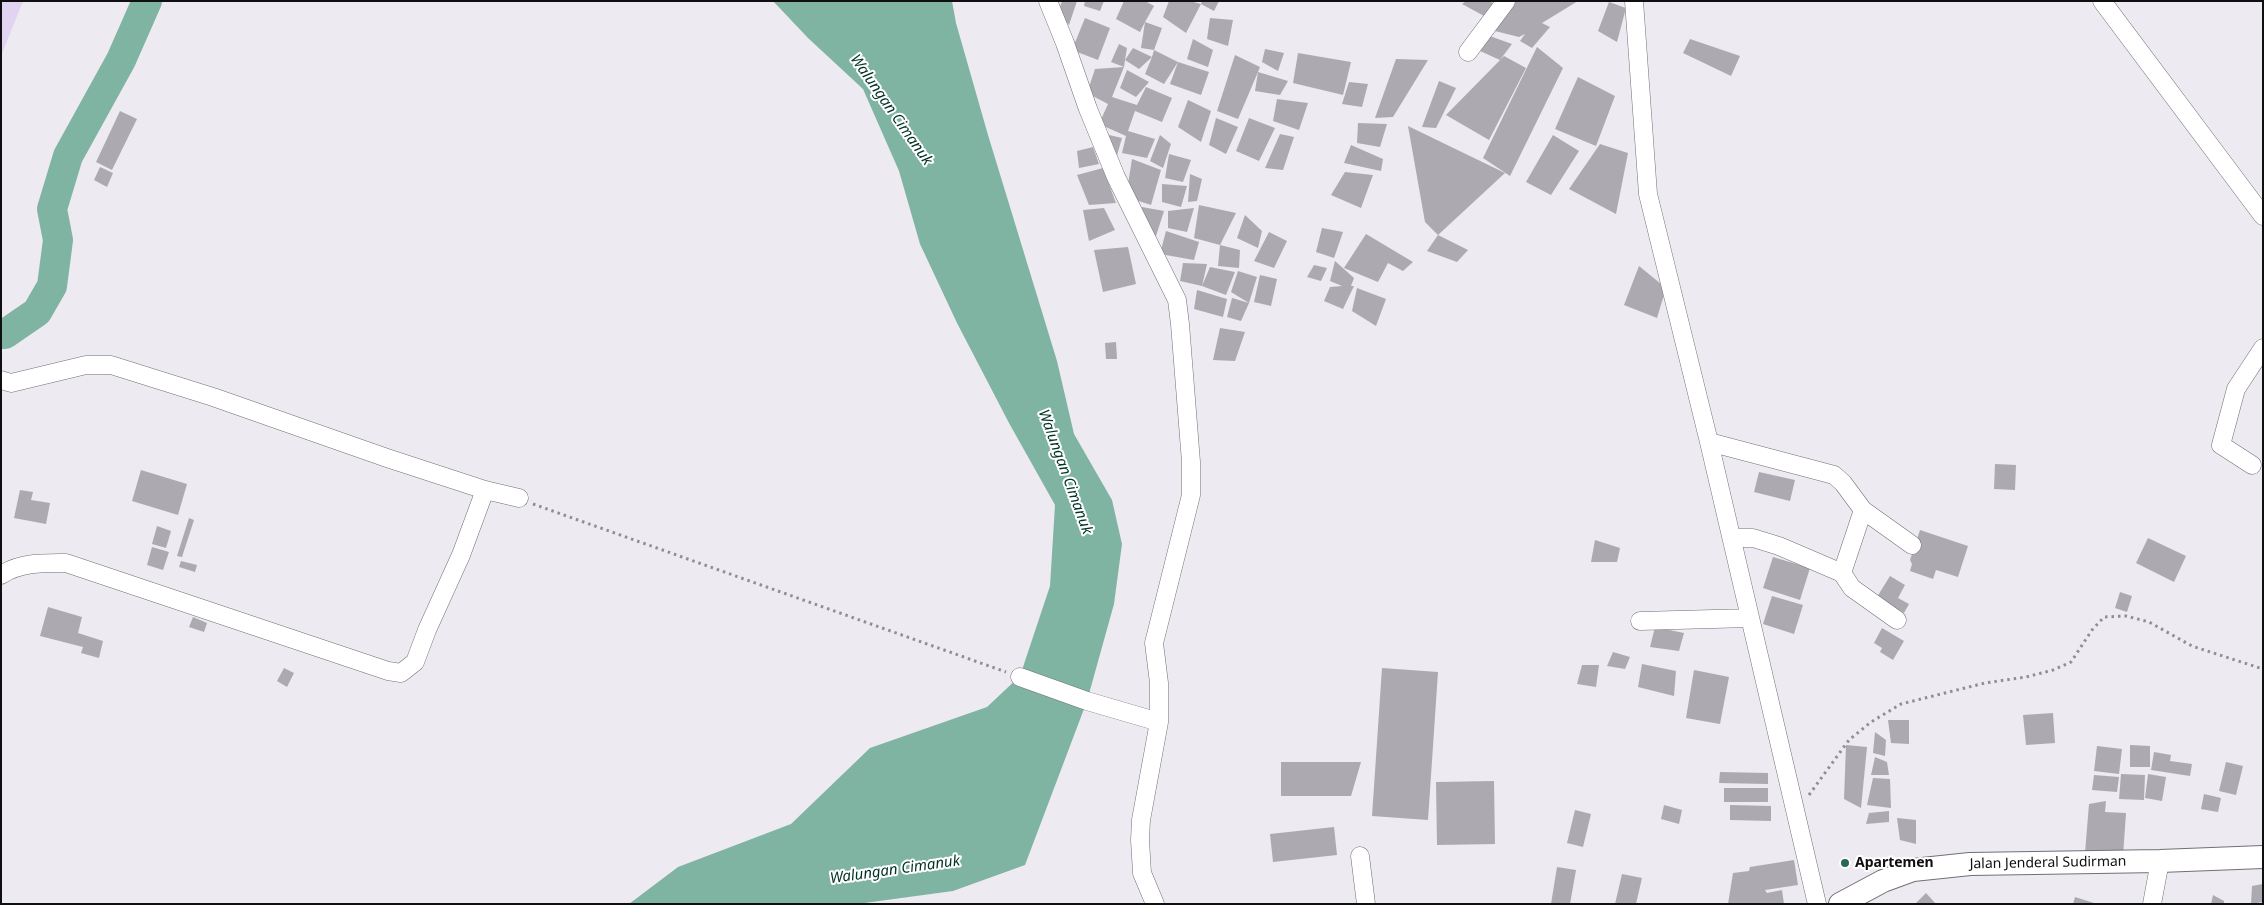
<!DOCTYPE html>
<style>
body{margin:0}
#map{position:relative;width:2264px;height:905px;overflow:hidden;background:#edeaf1;font-family:"Noto Sans",sans-serif}
canvas{display:block}
.frame{position:absolute;inset:0;border:2px solid #0f0e10;pointer-events:none}
</style>
<div id="map">
<canvas width="2264" height="905"></canvas>
<div class="frame"></div>
</div>
<script>
const c = document.querySelector('canvas').getContext('2d');
c.lineJoin = 'round';
function paint(path, color) { c.fillStyle = color; c.fill(path, 'evenodd'); }
function strokePath(path, color, width, dash) { c.strokeStyle = color; c.lineWidth = width; c.lineCap = dash ? 'butt' : 'round'; c.setLineDash(dash || []); c.stroke(path); }
function drawText(font, color, halo, rows, align = 'center') {
  c.font = font + ' "Noto Sans",sans-serif'; c.lineWidth = 4; c.setLineDash([]); c.textBaseline = 'middle'; c.strokeStyle = halo; c.fillStyle = color; for (const [text, x, y, turn = 0] of rows) {
    c.save(); c.translate(x, y); c.rotate((+turn || 0) * Math.PI / 180); c.textAlign = isNaN(turn) ? turn : align; if (halo) c.strokeText(text, 0, 0); c.fillText(text, 0, 0); c.restore();
  }
}
paint(new Path2D(`
 M 1,1 L 23,1 L 1,56 Z`), '#e1d4f1');
paint(new Path2D(`
 M 773,1 L 952,1 L 956,23 L 988,135 L 1057,361 L 1074,434 L 1112,500 L 1122,544 L 1114,604 L 1087,701 L 1025,865 L 953,891 L 857,904 L 629,904 L 678,867 L 791,824 L 870,748 L 987,707 L 1020,676 L 1050,586 L 1055,505 L 1009,423 L 957,323 L 920,244 L 899,171 L 863,89 L 808,38 Z`), '#80b4a2');
strokePath(new Path2D(`
 M 1,334 L 5,334 L 37,312 L 52,286 L 58,240 L 52,209 L 68,156 L 121,60 L 147,1`), '#80b4a2', 30);
paint(new Path2D(`
 M 1062,1 L 1077,1 L 1069,25 L 1058,13 Z
 M 1085,1 L 1104,1 L 1100,11 L 1084,6 Z
 M 1124,1 L 1145,1 L 1154,6 L 1145,22 L 1162,28 L 1154,50 L 1141,48 L 1145,22 L 1140,32 L 1116,19 Z
 M 1169,1 L 1190,1 L 1201,4 L 1186,33 L 1163,17 Z
 M 1202,1 L 1219,1 L 1214,11 L 1201,4 Z
 M 1466,1 L 1490,1 L 1496,6 L 1486,17 L 1462,4 Z
 M 1516,1 L 1578,1 L 1542,23 L 1550,27 L 1532,48 L 1520,41 L 1525,34 L 1519,37 L 1495,31 Z
 M 1609,2 L 1626,8 L 1617,42 L 1598,31 Z
 M 1085,18 L 1110,28 L 1098,60 L 1072,50 Z
 M 1210,18 L 1233,20 L 1228,46 L 1207,39 Z
 M 1487,35 L 1512,44 L 1500,60 L 1480,51 Z
 M 1193,39 L 1213,50 L 1208,67 L 1187,59 Z
 M 1690,39 L 1740,56 L 1731,76 L 1683,53 Z
 M 1119,44 L 1127,48 L 1125,60 L 1133,48 L 1152,57 L 1154,50 L 1178,62 L 1209,72 L 1201,95 L 1170,84 L 1178,62 L 1164,84 L 1145,74 L 1152,57 L 1139,69 L 1125,60 L 1124,67 L 1112,97 L 1137,105 L 1146,87 L 1172,98 L 1162,122 L 1135,111 L 1128,131 L 1155,139 L 1147,158 L 1122,153 L 1126,136 L 1099,124 L 1108,104 L 1087,93 L 1095,69 L 1124,67 L 1111,62 Z
 M 1537,47 L 1563,68 L 1510,176 L 1483,158 Z
 M 1265,49 L 1284,53 L 1278,71 L 1262,62 Z
 M 1298,53 L 1351,62 L 1343,95 L 1293,83 Z
 M 1235,55 L 1260,67 L 1258,72 L 1288,81 L 1280,95 L 1255,91 L 1258,72 L 1238,119 L 1217,111 Z
 M 1504,56 L 1526,68 L 1489,140 L 1446,115 Z
 M 1396,59 L 1428,60 L 1393,117 L 1375,118 Z
 M 1127,70 L 1149,82 L 1136,97 L 1120,88 Z
 M 1578,77 L 1615,96 L 1596,146 L 1555,129 Z
 M 1439,81 L 1456,88 L 1436,128 L 1422,127 Z
 M 1349,82 L 1368,84 L 1362,107 L 1342,104 Z
 M 1277,99 L 1308,103 L 1299,130 L 1273,121 Z
 M 1188,100 L 1211,111 L 1201,142 L 1178,127 Z
 M 120,111 L 137,119 L 112,170 L 96,162 Z
 M 1216,118 L 1238,127 L 1226,154 L 1209,145 Z
 M 1249,118 L 1275,128 L 1259,161 L 1236,151 Z
 M 1358,123 L 1387,124 L 1380,147 L 1357,143 Z
 M 1408,126 L 1505,173 L 1438,235 L 1425,222 Z
 M 1105,134 L 1122,138 L 1116,159 Z
 M 1280,134 L 1294,137 L 1283,170 L 1265,168 Z
 M 1160,135 L 1171,144 L 1163,168 L 1150,161 Z
 M 1553,135 L 1579,151 L 1551,195 L 1526,182 Z
 M 1600,144 L 1628,153 L 1616,214 L 1569,189 Z
 M 1351,145 L 1383,159 L 1381,171 L 1344,163 Z
 M 1093,147 L 1099,164 L 1079,168 L 1077,151 Z
 M 1169,154 L 1191,160 L 1183,182 L 1165,178 Z
 M 1132,159 L 1161,170 L 1151,205 L 1126,197 Z
 M 100,167 L 113,173 L 107,187 L 94,180 Z
 M 1103,168 L 1116,203 L 1089,205 L 1077,175 Z
 M 1345,172 L 1373,175 L 1361,208 L 1331,195 Z
 M 1190,174 L 1202,179 L 1197,201 L 1188,202 Z
 M 1162,184 L 1187,186 L 1181,207 L 1162,202 Z
 M 1199,205 L 1236,213 L 1220,245 L 1194,238 Z
 M 1142,207 L 1164,211 L 1156,236 L 1136,226 Z
 M 1104,208 L 1115,230 L 1089,241 L 1083,210 Z
 M 1194,208 L 1187,232 L 1168,228 L 1168,211 Z
 M 1245,215 L 1262,231 L 1258,248 L 1237,238 Z
 M 1322,228 L 1343,232 L 1334,258 L 1316,252 Z
 M 1166,231 L 1199,242 L 1194,260 L 1160,254 Z
 M 1269,232 L 1287,241 L 1274,268 L 1254,261 Z
 M 1366,234 L 1413,262 L 1403,271 L 1388,263 L 1378,282 L 1344,268 Z
 M 1438,235 L 1468,250 L 1457,262 L 1427,251 Z
 M 1220,245 L 1240,250 L 1239,268 L 1218,266 Z
 M 1128,247 L 1136,284 L 1103,292 L 1094,250 Z
 M 1335,261 L 1354,278 L 1351,286 L 1354,286 L 1343,309 L 1324,301 L 1330,287 L 1342,286 L 1330,281 Z
 M 1183,263 L 1207,264 L 1202,286 L 1180,281 Z
 M 1314,265 L 1327,268 L 1321,281 L 1307,277 Z
 M 1639,266 L 1666,288 L 1657,318 L 1624,305 Z
 M 1210,267 L 1235,272 L 1226,295 L 1202,286 Z
 M 1238,271 L 1257,277 L 1249,303 L 1241,321 L 1227,317 L 1232,298 L 1249,303 L 1231,292 Z
 M 1260,275 L 1277,279 L 1271,306 L 1254,302 Z
 M 1357,288 L 1386,299 L 1376,326 L 1352,311 Z
 M 1197,290 L 1227,299 L 1223,317 L 1194,309 Z
 M 1220,328 L 1245,332 L 1235,361 L 1213,360 Z
 M 1116,342 L 1117,359 L 1106,359 L 1105,343 Z
 M 1995,464 L 2016,465 L 2015,490 L 1994,489 Z
 M 141,470 L 187,484 L 178,515 L 132,501 Z
 M 1759,472 L 1795,480 L 1790,501 L 1754,492 Z
 M 20,490 L 33,492 L 31,500 L 50,503 L 46,524 L 14,518 Z
 M 189,518 L 194,520 L 182,557 L 177,556 Z
 M 157,526 L 171,531 L 166,548 L 152,544 Z
 M 1920,530 L 1968,546 L 1958,577 L 1936,570 L 1933,579 L 1910,571 L 1912,564 L 1910,560 Z
 M 2148,538 L 2186,556 L 2174,582 L 2136,563 Z
 M 1595,540 L 1620,548 L 1617,562 L 1591,562 Z
 M 152,547 L 169,552 L 163,570 L 147,565 Z
 M 1773,557 L 1810,568 L 1800,600 L 1763,588 Z
 M 181,561 L 197,565 L 195,572 L 179,567 Z
 M 1890,576 L 1905,585 L 1898,598 L 1909,604 L 1904,613 L 1877,597 Z
 M 2120,592 L 2132,596 L 2127,612 L 2115,608 Z
 M 1772,596 L 1803,605 L 1794,634 L 1763,624 Z
 M 48,607 L 82,617 L 78,633 L 103,641 L 99,658 L 81,653 L 83,647 L 40,636 Z
 M 193,617 L 207,623 L 204,632 L 189,627 Z
 M 1655,627 L 1684,633 L 1679,651 L 1650,647 Z
 M 1882,628 L 1904,641 L 1893,660 L 1880,652 L 1882,648 L 1874,643 Z
 M 1613,652 L 1630,657 L 1625,669 L 1607,666 Z
 M 1642,664 L 1676,671 L 1674,696 L 1638,687 Z
 M 1582,665 L 1599,665 L 1596,687 L 1577,684 Z
 M 284,668 L 294,673 L 287,687 L 277,681 Z
 M 1382,668 L 1438,672 L 1428,820 L 1372,816 Z
 M 1694,670 L 1729,677 L 1720,724 L 1686,718 Z
 M 2053,713 L 2055,743 L 2026,745 L 2023,715 Z
 M 1888,720 L 1909,720 L 1909,744 L 1891,743 Z
 M 1875,732 L 1886,740 L 1885,756 L 1873,753 Z
 M 1846,745 L 1867,747 L 1861,808 L 1844,799 Z
 M 2130,745 L 2150,746 L 2150,767 L 2130,767 Z
 M 2097,746 L 2122,749 L 2119,774 L 2094,771 Z
 M 2154,752 L 2171,755 L 2170,761 L 2192,764 L 2190,776 L 2151,770 Z
 M 1875,757 L 1887,762 L 1889,775 L 1871,775 Z
 M 1281,762 L 1361,762 L 1351,796 L 1281,796 Z
 M 2226,762 L 2243,766 L 2236,795 L 2219,791 Z
 M 1720,772 L 1768,773 L 1768,784 L 1719,783 Z
 M 2121,774 L 2145,775 L 2144,800 L 2119,799 Z
 M 2148,774 L 2166,777 L 2162,801 L 2145,798 Z
 M 2094,775 L 2119,777 L 2117,792 L 2092,790 Z
 M 1873,778 L 1890,779 L 1891,808 L 1867,805 Z
 M 1494,781 L 1495,844 L 1437,845 L 1436,782 Z
 M 1724,788 L 1768,788 L 1768,802 L 1724,802 Z
 M 2204,794 L 2221,798 L 2218,812 L 2201,809 Z
 M 2106,801 L 2105,812 L 2126,813 L 2123,856 L 2085,853 L 2089,804 Z
 M 1664,805 L 1682,810 L 1679,824 L 1661,819 Z
 M 1730,805 L 1771,806 L 1771,821 L 1730,820 Z
 M 1575,810 L 1591,814 L 1583,847 L 1567,843 Z
 M 1889,811 L 1889,822 L 1866,824 L 1869,813 Z
 M 1897,818 L 1916,820 L 1916,844 L 1900,840 Z
 M 1334,827 L 1337,855 L 1273,862 L 1270,834 Z
 M 1794,860 L 1798,885 L 1765,890 L 1767,893 L 1782,890 L 1784,904 L 1728,904 L 1733,873 L 1749,871 L 1750,867 Z
 M 1557,867 L 1576,870 L 1570,904 L 1551,904 Z
 M 1622,874 L 1642,878 L 1636,904 L 1615,904 Z
 M 2263,884 L 2263,902 L 2251,904 L 2252,886 Z
 M 1926,893 L 1936,904 L 1915,904 Z
 M 2213,895 L 2224,901 L 2224,904 L 2211,904 Z
 M 2075,897 L 2094,903 L 2094,904 L 2073,904 Z`), '#acaab0');
const minor = new Path2D(`
 M 1048,1 L 1065,43 L 1088,109 L 1116,177 L 1177,300 L 1180,324 L 1191,462 L 1191,495 L 1154,643 L 1159,683 L 1159,722 L 1141,820 L 1140,840 L 1142,873 L 1155,904
 M 1634,1 L 1648,194 L 1709,442 L 1817,904
 M 2102,1 L 2263,216
 M 1468,52 L 1506,1
 M 1,380 L 11,383 L 86,365 L 111,365 L 213,397 L 387,458 L 485,490 L 519,498
 M 1709,442 L 1834,475 L 1843,483 L 1863,510 L 1912,545
 M 2252,465 L 2221,445 L 2236,389 L 2263,348
 M 1732,540 L 1740,538 L 1753,538 L 1779,546 L 1842,573 L 1852,588 L 1897,620
 M 1842,573 L 1863,510
 M 1,575 C 21,562 44,563 66,563 L 388,671 L 401,673 L 415,662 L 427,630 L 461,555 L 485,490
 M 1640,621 L 1750,618
 M 1020,677 L 1087,701 L 1159,722
 M 1360,856 L 1366,904
 M 2152,904 L 2160,861`);
const major = new Path2D(`
 M 1840,904 L 1883,881 L 1913,870 L 1970,864 L 2160,861 L 2263,857`);
strokePath(minor, '#726f75', 19);
strokePath(major, '#726f75', 24);
strokePath(new Path2D(`
 M 533,504 L 1006,672
 M 1809,795 L 1849,740 L 1871,722 L 1901,704 L 1985,683 L 2026,677 L 2053,670 L 2071,662 L 2092,630 L 2104,617 L 2126,616 L 2149,622 L 2192,646 L 2263,669`), '#908e92', 3, [2.5, 4]);
strokePath(minor, '#fff', 18);
strokePath(major, '#fff', 22);
for (const [x, y, r, color] of [
 [1845,863,5,"#286856"]
]) { const dot = new Path2D(); dot.arc(x, y, r, 0, 2 * Math.PI); c.fillStyle = color; c.fill(dot); strokePath(dot, '#fff', 2); }
drawText('bold 14px', '#0f0e10', '#fff', [
 ["Apartemen",1855,863]
], 'left');
drawText('14px', '#0f0e10', '#fff', [
 ["Jalan Jenderal Sudirman",2048,863,-1]
]);
drawText('italic 15px', '#003226', '#fff', [
 ["Walungan Cimanuk",891,110,55],
 ["Walungan Cimanuk",1065,472,70],
 ["Walungan Cimanuk",895,870,-8]
]);
</script>
